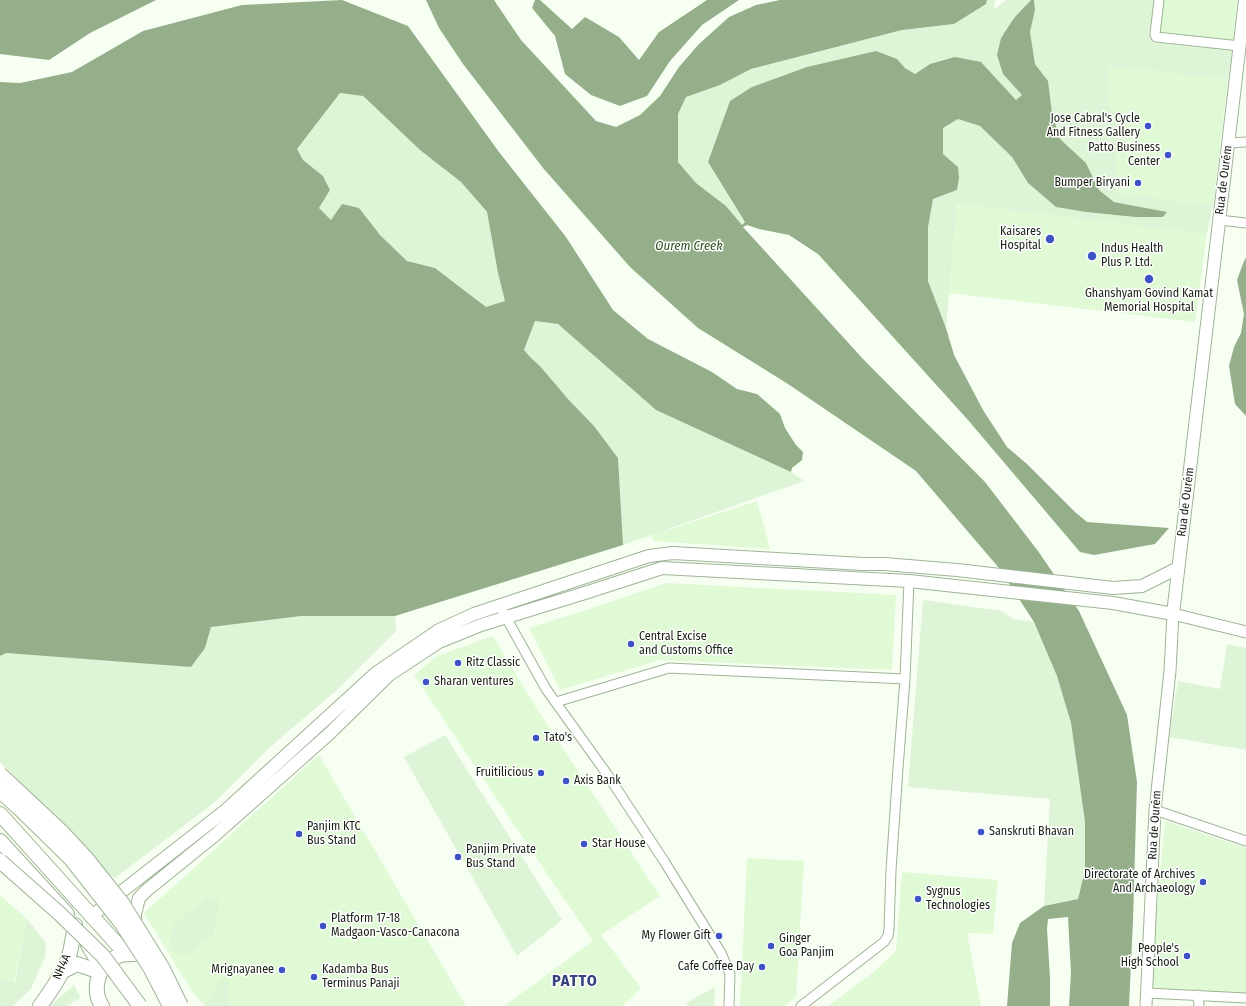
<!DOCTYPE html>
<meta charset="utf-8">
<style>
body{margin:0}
canvas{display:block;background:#f6fff2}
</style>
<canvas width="1246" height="1006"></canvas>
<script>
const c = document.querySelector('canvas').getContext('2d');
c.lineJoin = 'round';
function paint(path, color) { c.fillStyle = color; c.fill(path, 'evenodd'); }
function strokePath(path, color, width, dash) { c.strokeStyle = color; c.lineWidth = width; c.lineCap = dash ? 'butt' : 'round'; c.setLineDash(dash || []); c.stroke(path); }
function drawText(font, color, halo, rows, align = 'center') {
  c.font = font + ' "Fira Sans Condensed",sans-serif'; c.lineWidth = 3; c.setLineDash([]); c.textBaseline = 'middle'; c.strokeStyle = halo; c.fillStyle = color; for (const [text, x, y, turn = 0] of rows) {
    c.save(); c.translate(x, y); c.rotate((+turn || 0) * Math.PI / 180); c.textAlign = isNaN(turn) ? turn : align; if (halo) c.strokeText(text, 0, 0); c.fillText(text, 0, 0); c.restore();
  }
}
paint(new Path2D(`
 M 1154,0 L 1237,0 L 1232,51 L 1150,43 Z
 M 1108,66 L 1228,79 L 1213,205 L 1115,193 L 1118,126 L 1109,105 Z
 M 957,204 L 1207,234 L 1195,322 L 949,293 Z
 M 757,501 L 770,549 L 653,541 L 652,535 Z
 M 666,583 L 896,595 L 892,670 L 660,660 L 560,690 L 529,628 L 586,610 Z
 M 493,636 L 532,701 L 660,896 L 601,935 L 641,988 L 622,1006 L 504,1006 L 593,941 L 560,893 L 414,675 L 437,656 Z
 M 319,755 L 466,1006 L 205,1006 L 193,993 L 144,913 Z
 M 1165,821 L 1246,848 L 1246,996 L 1149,990 Z
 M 747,858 L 804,861 L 796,997 L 784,1006 L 740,1006 Z
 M 902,872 L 998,880 L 993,934 L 967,933 L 981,1006 L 828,1006 L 870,975 L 896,951 Z
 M 0,895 L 27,919 L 14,982 L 0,980 Z`), '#dffad5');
paint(new Path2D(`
 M 987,0 L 995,0 L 994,10 L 1006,0 L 1031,0 L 1014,18 L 1001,38 L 1003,74 L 1022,95 L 1016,100 L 981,62 L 930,64 L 915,74 L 905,68 L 897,59 L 708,162 L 745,222 L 742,225 L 726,206 L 696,183 L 678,162 L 678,114 L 686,97 L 720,85 L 751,69 L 902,30 L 954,24 L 986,4 Z
 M 1034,0 L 1154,0 L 1150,43 L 1232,51 L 1228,79 L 1108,66 L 1109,105 L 1118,126 L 1115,193 L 1213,205 L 1207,234 L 957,204 L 946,328 L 928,281 L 928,227 L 933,199 L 957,190 L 958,167 L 943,154 L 943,128 L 958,119 L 980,126 L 1012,157 L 1028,183 L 1056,207 L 1086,212 L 1135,217 L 1162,217 L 1166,212 L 1114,202 L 1099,190 L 1086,163 L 1060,139 L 1052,113 L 1048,81 L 1035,64 L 1030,32 L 1035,10 Z
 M 340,93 L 362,96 L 420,150 L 461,182 L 487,213 L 498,273 L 505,301 L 486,307 L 435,268 L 407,261 L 380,235 L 359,208 L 331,220 L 319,208 L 330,190 L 323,176 L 302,160 L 297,149 Z
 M 535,321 L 558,324 L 656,410 L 791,472 L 804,481 L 623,545 L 618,458 L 594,426 L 568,399 L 540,366 L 531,358 L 524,350 Z
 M 923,600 L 1002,611 L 1013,619 L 1034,622 L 1057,676 L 1071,723 L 1085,822 L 1085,870 L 1078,899 L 1044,906 L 1050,799 L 908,787 Z
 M 301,616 L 395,616 L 396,631 L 338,689 L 271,746 L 215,802 L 115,878 L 102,871 L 36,798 L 0,762 L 0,656 L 6,653 L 91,659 L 205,648 L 211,627 Z
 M 1227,644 L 1246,648 L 1246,750 L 1169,737 L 1178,681 L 1220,689 Z
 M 445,735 L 562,920 L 517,956 L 404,757 Z
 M 207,898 L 217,899 L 219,903 L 214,934 L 191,954 L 176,953 L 169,942 L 173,926 L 187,913 Z
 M 27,919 L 46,943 L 45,957 L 31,989 L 13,1006 L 0,1006 L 0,980 L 15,982 Z
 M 223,978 L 229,981 L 229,1006 L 207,1006 L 206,1003 Z
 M 74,985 L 81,998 L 66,1006 L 50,1006 Z
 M 715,987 L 714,1006 L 689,1006 L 686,1003 Z`), '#def4d6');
paint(new Path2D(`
 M 0,0 L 156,0 L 90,33 L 49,60 L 0,54 Z
 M 342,0 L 408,26 L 499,152 L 566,237 L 613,310 L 648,339 L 712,372 L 737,389 L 757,394 L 780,414 L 785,428 L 796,445 L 803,452 L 802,460 L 792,468 L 791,472 L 656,410 L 558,324 L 535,321 L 524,350 L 531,358 L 540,366 L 568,399 L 594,426 L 618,458 L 623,545 L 395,616 L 301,616 L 211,627 L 205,648 L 191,667 L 6,653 L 0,656 L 0,82 L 20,83 L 72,72 L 143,31 L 242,5 ZM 340,93 L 363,96 L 420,150 L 461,182 L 487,212 L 498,273 L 505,301 L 486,307 L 435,268 L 407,261 L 380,235 L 359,208 L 342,204 L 331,220 L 319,208 L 330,190 L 323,176 L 303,160 L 297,149 Z
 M 426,0 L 494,0 L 521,40 L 596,121 L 616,127 L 640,115 L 660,96 L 679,67 L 699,44 L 729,17 L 756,5 L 780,0 L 987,0 L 986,4 L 954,24 L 902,30 L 751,69 L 720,85 L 686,97 L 678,114 L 678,162 L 696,183 L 726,206 L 742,225 L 745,222 L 708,162 L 730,101 L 752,87 L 807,67 L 876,51 L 897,59 L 905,68 L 915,74 L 930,64 L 955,57 L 981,62 L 1016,100 L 1022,95 L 1003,74 L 997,55 L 1001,38 L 1014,18 L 1031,0 L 1034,0 L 1035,10 L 1030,32 L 1035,64 L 1048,81 L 1052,113 L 1060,139 L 1086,163 L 1099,190 L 1114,202 L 1167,212 L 1163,217 L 1135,217 L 1086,212 L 1056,207 L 1028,183 L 1012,157 L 980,126 L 958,119 L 943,128 L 943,154 L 958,167 L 959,178 L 957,190 L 933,199 L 928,227 L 928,281 L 946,328 L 954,355 L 983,410 L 1007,447 L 1027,464 L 1075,512 L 1087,522 L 1169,528 L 1155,544 L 1094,555 L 1080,552 L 968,420 L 818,254 L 789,235 L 759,229 L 747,225 L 743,227 L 863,359 L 985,482 L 1038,551 L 1079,611 L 1127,715 L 1137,782 L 1133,921 L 1129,1006 L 1069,1006 L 1071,973 L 1068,917 L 1048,919 L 1047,929 L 1050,978 L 1050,1006 L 1007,1006 L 1012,943 L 1020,923 L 1044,906 L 1078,899 L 1085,870 L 1085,822 L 1071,723 L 1057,676 L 1034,622 L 999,568 L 916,471 L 788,384 L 698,328 L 630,267 L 543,168 L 463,64 L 439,28 Z
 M 535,0 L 540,0 L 572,29 L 585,17 L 619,37 L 639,60 L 659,32 L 707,0 L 739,0 L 702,25 L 670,61 L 647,96 L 620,106 L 591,95 L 565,74 L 555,36 L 532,8 Z
 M 1246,258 L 1246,416 L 1235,404 L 1229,366 L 1234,347 L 1241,333 L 1244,314 L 1237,280 L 1244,261 Z`), '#95af8b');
const minor = new Path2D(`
 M 1159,0 L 1155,34 L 1156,37 L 1240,46
 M 1228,143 L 1246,142
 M 1219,220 L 1246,223
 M 503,612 L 546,689 L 607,774 L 664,861 L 721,953 L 730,974 L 729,1006
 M 556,702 L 669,668 L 905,679
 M 1155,810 L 1246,841
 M 1147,993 L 1246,998
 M 1198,995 L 1199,1006
 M 801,1006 L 884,942 L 888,936 L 889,929 L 891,870 L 898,768 L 905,679 L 909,581`);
const tertiary = new Path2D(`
 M 1146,1006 L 1155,810 L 1170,671 L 1173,614 L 1246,632`);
const secondary = new Path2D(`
 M 91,917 L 111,900 L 226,810 L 376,673 L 439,630 L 474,614 L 649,556 L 673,553 L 863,564 L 884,564 L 957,570 L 1113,588 L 1142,586 L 1178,568
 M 135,928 L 135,914 L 139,898 L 147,890 L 215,835 L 329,734 L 389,675 L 439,642 L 481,625 L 588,592 L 662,568 L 909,581 L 1113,603 L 1173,614 L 1245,0`);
const primary = new Path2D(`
 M 40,1006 C 51,991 63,974 69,956 C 72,946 73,935 75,925`);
const trunk = new Path2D(`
 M 0,814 L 126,954
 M 0,841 L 67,914
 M 88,945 L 102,968
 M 63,971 L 77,964 L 100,972
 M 102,1006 C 92,991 97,968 113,959 C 119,954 126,954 134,954`);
strokePath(minor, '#9fb497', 11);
strokePath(tertiary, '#9fb497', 13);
strokePath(secondary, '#9fb497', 14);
strokePath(primary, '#9fb497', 16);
strokePath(trunk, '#9fb497', 16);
strokePath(minor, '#fff', 9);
strokePath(tertiary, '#fff', 11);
strokePath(secondary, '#fff', 12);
strokePath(primary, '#fff', 14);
strokePath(trunk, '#fff', 14);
const trunkBridge = new Path2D(`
 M 0,774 L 61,831 L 87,859 L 122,903 L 163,969 L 181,1006
 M 0,791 L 20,809 L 71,859 L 122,924 L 151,969 L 170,1006
 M 0,861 L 60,914 L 103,956 L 140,1006`);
strokePath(trunkBridge, '#9fb497', 16, []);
strokePath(trunkBridge, '#fff', 14);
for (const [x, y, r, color] of [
 [1148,126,4,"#3e52c5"],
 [1168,155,4,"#3e52c5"],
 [1138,183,4,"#3e52c5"],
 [1050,239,5,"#3e52c5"],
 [1092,256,5,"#3e52c5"],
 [1149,279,5,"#3e52c5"],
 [631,644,4,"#3e52c5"],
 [458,663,4,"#3e52c5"],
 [426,682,4,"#3e52c5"],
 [536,738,4,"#3e52c5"],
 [541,773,4,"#3e52c5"],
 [566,781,4,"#3e52c5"],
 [981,832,4,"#3e52c5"],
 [299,834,4,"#3e52c5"],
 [584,844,4,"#3e52c5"],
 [458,857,4,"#3e52c5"],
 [1203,882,4,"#3e52c5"],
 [918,899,4,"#3e52c5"],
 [323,926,4,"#3e52c5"],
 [719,936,4,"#3e52c5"],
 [771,946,4,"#3e52c5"],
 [1187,956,4,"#3e52c5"],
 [762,967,4,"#3e52c5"],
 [282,970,4,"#3e52c5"],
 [314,977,4,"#3e52c5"]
]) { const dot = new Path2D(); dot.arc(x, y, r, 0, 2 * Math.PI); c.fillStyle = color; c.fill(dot); strokePath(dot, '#fff', 1.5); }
drawText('12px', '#192015', '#fff', [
 ["Jose Cabral's Cycle",1140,119,"right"],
 ["And Fitness Gallery",1140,133,"right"],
 ["Patto Business",1160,148,"right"],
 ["Center",1160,162,"right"],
 ["Bumper Biryani",1130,183,"right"],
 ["Kaisares",1041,232,"right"],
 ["Hospital",1041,246,"right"],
 ["Indus Health",1101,249],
 ["Plus P. Ltd.",1101,263],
 ["Ghanshyam Govind Kamat",1149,294,"center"],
 ["Memorial Hospital",1149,308,"center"],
 ["Central Excise",639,637],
 ["and Customs Office",639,651],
 ["Ritz Classic",466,663],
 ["Sharan ventures",434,682],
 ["Tato's",544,738],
 ["Fruitilicious",533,773,"right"],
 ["Axis Bank",574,781],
 ["Panjim KTC",307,827],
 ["Bus Stand",307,841],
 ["Sanskruti Bhavan",989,832],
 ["Star House",592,844],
 ["Panjim Private",466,850],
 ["Bus Stand",466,864],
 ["Directorate of Archives",1195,875,"right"],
 ["And Archaeology",1195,889,"right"],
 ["Sygnus",926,892],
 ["Technologies",926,906],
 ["Platform 17-18",331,919],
 ["Madgaon-Vasco-Canacona",331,933],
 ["My Flower Gift",711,936,"right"],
 ["Ginger",779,939],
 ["Goa Panjim",779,953],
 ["People's",1179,949,"right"],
 ["High School",1179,963,"right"],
 ["Cafe Coffee Day",754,967,"right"],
 ["Mrignayanee",274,970,"right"],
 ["Kadamba Bus",322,970],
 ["Terminus Panaji",322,984]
], 'left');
drawText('12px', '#192015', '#fff', [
 ["Rua de Ourém",1224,180,-83],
 ["Rua de Ourém",1186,502,-83],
 ["Rua de Ourém",1155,825,-86],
 ["NH4A",62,967,-66]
]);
drawText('italic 13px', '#2e511e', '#fff', [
 ["Ourem Creek",689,246]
]);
c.letterSpacing = '1px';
drawText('bold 16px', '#34427d', '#fff', [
 ["PATTO",575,982]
]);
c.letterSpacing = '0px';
</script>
